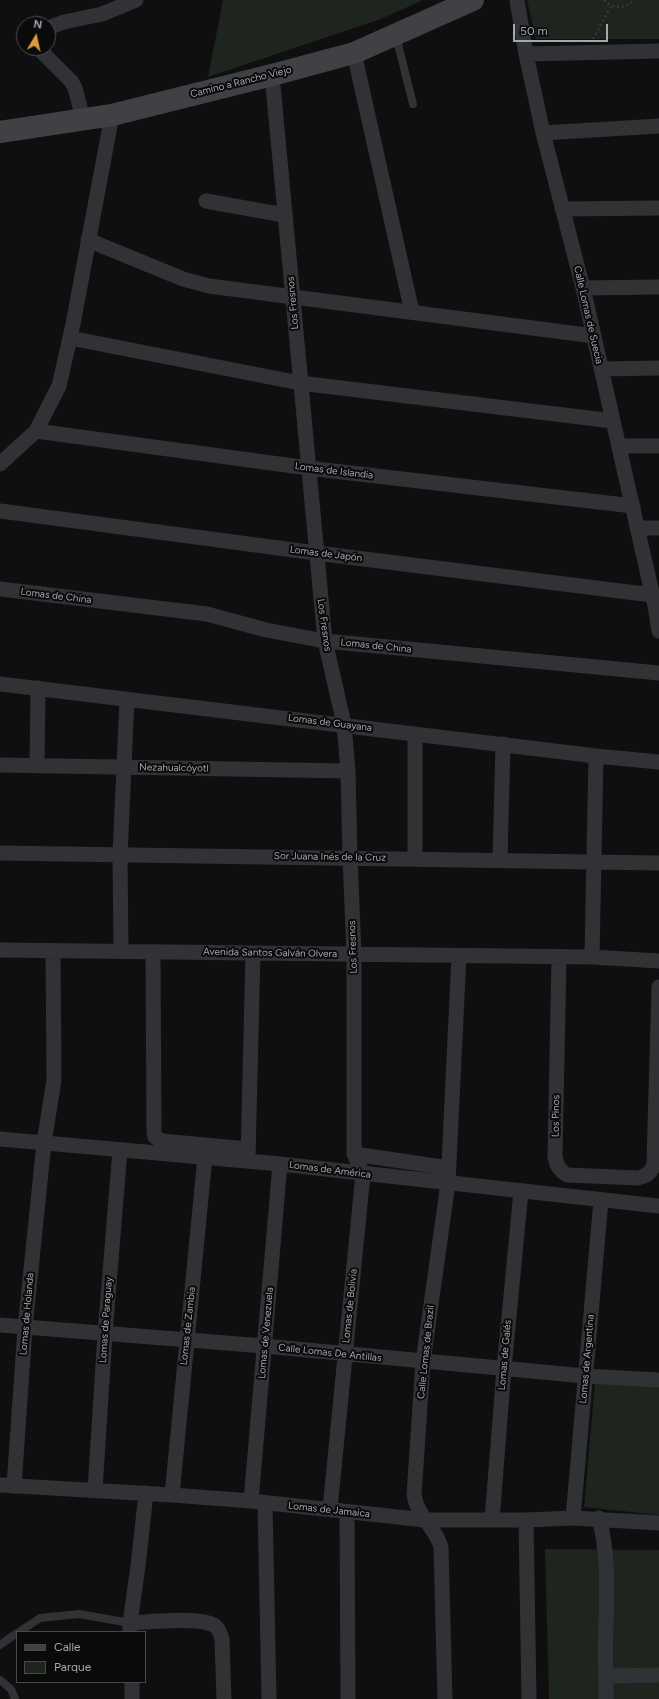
<!DOCTYPE html>
<meta charset="utf-8">
<style>
body{margin:0}
#map{position:relative;width:659px;height:1699px;overflow:hidden;background:#0f0f10;font-family:Figtree,sans-serif}
canvas{display:block}
.legend{position:absolute;left:16px;top:1631px;width:130px;height:52px;box-sizing:border-box;background:#0a0a0b;border:1px solid #47494d;margin:0;padding:5px 7px;list-style:none;font-size:12px;color:#a2a7b0}
.legend li{display:flex;align-items:center;gap:8px;height:20px}
.legend b{width:20px;border:1px solid #47494d}
.north{position:absolute;left:16px;top:16px;width:40px;height:40px;box-sizing:border-box;background:#0a0a0b;border:1px solid #47494d;border-radius:50%;rotate:9deg;font-size:11px;font-weight:700;line-height:16px;text-align:center;color:#a2a7b0}
.north::after{content:'';display:block;margin:auto;width:14px;height:18px;background:#dd9d3a;clip-path:polygon(50% 0,100% 100%,50% 72%,0 100%)}
.scale{position:absolute;left:513px;top:24px;width:95px;height:18px;box-sizing:border-box;border:2px solid #a2a7b0;border-top:0;padding-left:5px;font-size:12px;line-height:14px;white-space:nowrap;color:#a2a7b0;-webkit-text-stroke:3px #0a0a0b;paint-order:stroke}
</style>
<div id="map">
<canvas width="659" height="1699"></canvas>
<ul class="legend">
<li><b style="height:5px;background:#3f4145"></b>Calle</li>
<li><b style="height:11px;background:#1e241e"></b>Parque</li>
</ul>
<div class="north">N</div>
<div class="scale">50 m</div>
</div>
<script>
const c = document.querySelector('canvas').getContext('2d');
c.lineJoin = 'round';
function paint(path, color) { c.fillStyle = color; c.fill(path, 'evenodd'); }
function strokePath(path, color, width, dash) { c.strokeStyle = color; c.lineWidth = width; c.lineCap = dash ? 'butt' : 'round'; c.setLineDash(dash || []); c.stroke(path); }
function drawText(font, color, halo, rows, align = 'center') {
  c.font = font + ' Figtree,sans-serif'; c.lineWidth = 4; c.setLineDash([]); c.textBaseline = 'middle'; c.strokeStyle = halo; c.fillStyle = color; for (const [text, x, y, turn = 0] of rows) {
    c.save(); c.translate(x, y); c.rotate((+turn || 0) * Math.PI / 180); c.textAlign = isNaN(turn) ? turn : align; if (halo) c.strokeText(text, 0, 0); c.fillText(text, 0, 0); c.restore();
  }
}
paint(new Path2D(`
 M 223,0 L 423,0 L 381,19 L 208,77 Z
 M 527,0 L 659,0 L 659,39 L 536,39 Z
 M 595,1382 L 659,1385 L 659,1515 L 584,1507 Z
 M 545,1549 L 659,1550 L 659,1699 L 549,1699 Z`), '#1e241e');
strokePath(new Path2D(`
 M 604,0 C 613,10 624,9 634,0
 M 593,39 L 611,6`), '#37383c', 2.5, [2, 3]);
strokePath(new Path2D(`
 M 396,36 L 413,104
 M 19,1632 L 40,1618 L 79,1614 L 130,1623
 M 0,1645 L 17,1633
 M 0,1680 L 11,1689 L 15,1699`), '#313235', 8);
strokePath(new Path2D(`
 M 517,0 L 526,54 L 543,133 L 583,288 L 655,606 L 659,631
 M 48,28 L 64,22 L 102,14 L 136,0
 M 38,48 L 71,81 L 75,88 L 83,119
 M 354,53 L 412,312
 M 526,54 L 659,51
 M 272,75 L 325,641 L 344,724 L 348,771 L 350,857 L 354,954 L 354,1154 L 363,1174 L 330,1509
 M 543,133 L 659,126
 M 206,201 L 284,215
 M 562,209 L 659,208
 M 88,240 L 183,279 L 209,286 L 594,336
 M 583,288 L 659,287
 M 70,338 L 300,383 L 613,421
 M 601,369 L 659,368
 M 36,431 L 308,468 L 633,506
 M 619,446 L 659,446
 M 0,464 L 36,431 L 59,386 L 73,324 L 112,115
 M 0,511 L 316,553 L 652,595
 M 637,528 L 659,528
 M 0,589 L 207,614 L 266,630 L 325,641 L 659,673
 M 0,684 L 596,756 L 659,762
 M 0,765 L 348,771
 M 37,766 L 38,688
 M 0,853 L 659,863
 M 415,858 L 415,734
 M 500,860 L 503,744
 M 0,950 L 592,957 L 659,961
 M 121,951 L 120,856 L 127,699
 M 153,952 L 154,1133 L 155,1137 L 162,1141 L 248,1149
 M 559,957 L 555,1157 C 557,1166 559,1170 567,1175 L 638,1178 C 647,1176 652,1172 654,1164 L 659,987
 M 592,957 L 596,756
 M 0,1139 L 280,1164 L 659,1206
 M 354,1154 L 449,1168
 M 248,1158 L 253,953
 M 0,1325 L 264,1346 L 585,1376 L 659,1380
 M 0,1485 L 172,1495 L 251,1501 L 425,1520 L 526,1520 L 573,1518 L 659,1523
 M 14,1486 L 25,1328 L 44,1143 L 54,1080 L 53,951
 M 95,1490 L 105,1334 L 120,1150
 M 172,1495 L 205,1157
 M 251,1501 L 280,1164
 M 265,1503 L 269,1699
 M 347,1512 L 348,1699
 M 573,1518 L 601,1200
 M 599,1518 C 613,1570 603,1624 606,1676 L 659,1675
 M 492,1520 L 504,1369 L 521,1191
 M 526,1520 L 529,1699
 M 130,1623 C 149,1622 200,1616 215,1626 C 219,1629 221,1635 222,1640 L 224,1699
 M 130,1632 L 130,1623 L 138,1566 L 146,1493
 M 606,1676 L 606,1699
 M 132,1682 L 132,1699
 M 445,1699 L 441,1547 C 435,1526 418,1518 414,1495 L 423,1362 L 448,1183 L 459,956`), '#313235', 15);
strokePath(new Path2D(`
 M 0,132 L 112,115 L 272,75 L 354,53 L 473,0`), '#3f4145', 22);
drawText('10px', '#a2a7b0', '#0a0a0b', [
 ["Camino a Rancho Viejo",241,82,-14],
 ["Los Fresnos",293,303,-95],
 ["Calle Lomas de Suecia",588,315,77],
 ["Lomas de Islandia",334,471,7],
 ["Lomas de Japón",326,554,7],
 ["Lomas de China",56,596,7],
 ["Los Fresnos",324,625,82],
 ["Lomas de China",376,646,6],
 ["Lomas de Guayana",330,723,7],
 ["Nezahualcóyotl",174,768,1],
 ["Sor Juana Inés de la Cruz",330,857,1],
 ["Los Fresnos",353,947,-92],
 ["Avenida Santos Galván Olvera",270,953,1],
 ["Los Pinos",556,1116,-89],
 ["Lomas de América",330,1170,7],
 ["Lomas de Bolivia",350,1306,-84],
 ["Lomas de Holanda",27,1314,-85],
 ["Lomas de Paraguay",106,1320,-86],
 ["Lomas de Zambia",188,1326,-84],
 ["Lomas de Venezuela",266,1333,-85],
 ["Calle Lomas de Brazil",426,1352,-84],
 ["Calle Lomas De Antillas",330,1353,6],
 ["Lomas de Galés",505,1355,-85],
 ["Lomas de Argentina",587,1359,-85],
 ["Lomas de Jamaica",329,1510,6]
]);
</script>
